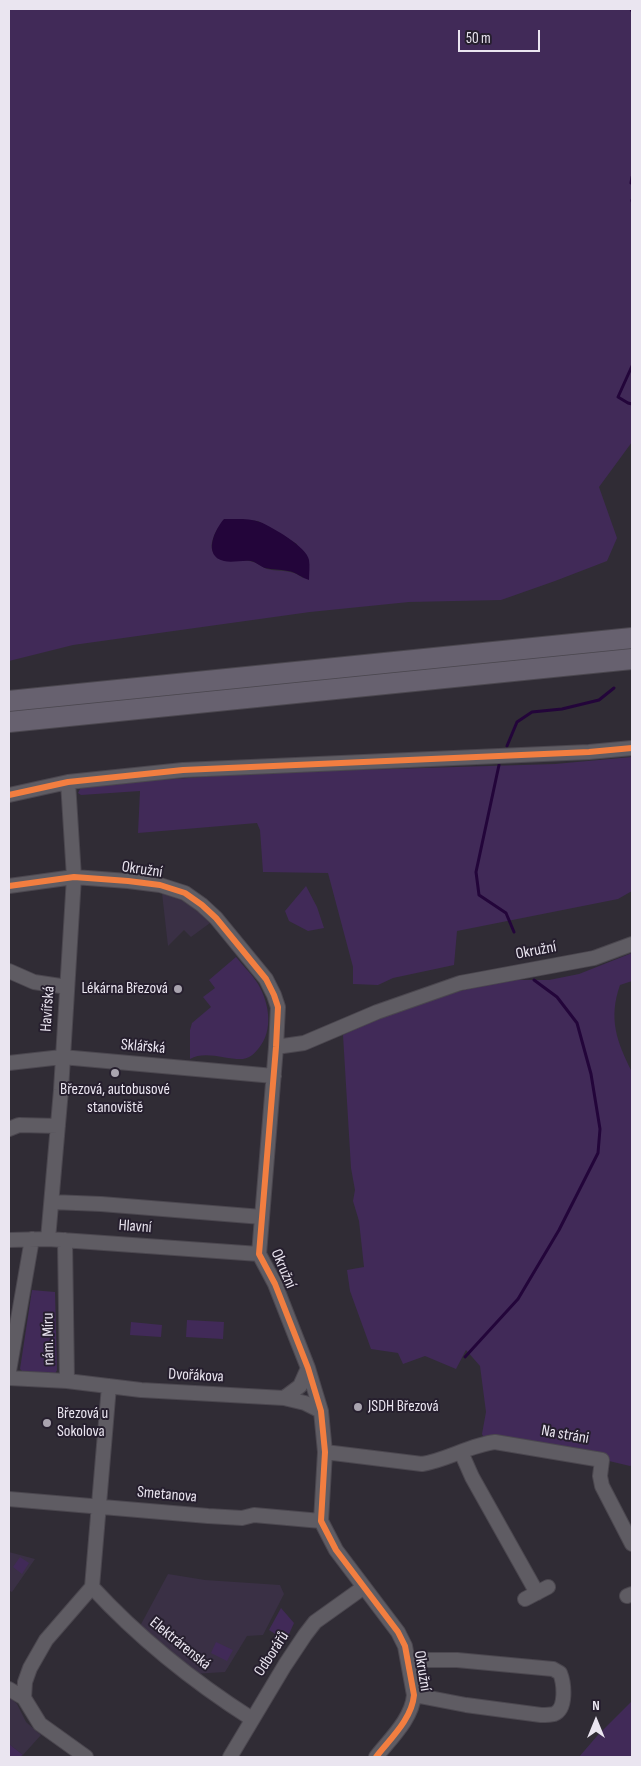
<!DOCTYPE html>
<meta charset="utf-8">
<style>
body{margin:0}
#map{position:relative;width:641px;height:1766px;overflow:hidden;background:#302c35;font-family:"Sofia Sans Condensed",sans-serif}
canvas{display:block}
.frame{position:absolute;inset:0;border:10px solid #eae5f0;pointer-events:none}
.north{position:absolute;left:571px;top:1696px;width:50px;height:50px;-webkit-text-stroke:4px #261f2e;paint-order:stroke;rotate:0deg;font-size:14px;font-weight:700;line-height:20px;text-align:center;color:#eae5f0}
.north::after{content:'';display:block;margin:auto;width:18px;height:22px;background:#eae5f0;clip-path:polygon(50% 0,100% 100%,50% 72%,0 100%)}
.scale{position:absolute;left:458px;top:30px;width:82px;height:22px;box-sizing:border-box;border:2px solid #eae5f0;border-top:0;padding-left:6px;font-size:15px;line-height:18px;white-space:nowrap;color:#eae5f0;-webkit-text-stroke:4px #261f2e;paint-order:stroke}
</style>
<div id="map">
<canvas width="641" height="1766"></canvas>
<div class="frame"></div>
<div class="north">N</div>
<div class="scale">50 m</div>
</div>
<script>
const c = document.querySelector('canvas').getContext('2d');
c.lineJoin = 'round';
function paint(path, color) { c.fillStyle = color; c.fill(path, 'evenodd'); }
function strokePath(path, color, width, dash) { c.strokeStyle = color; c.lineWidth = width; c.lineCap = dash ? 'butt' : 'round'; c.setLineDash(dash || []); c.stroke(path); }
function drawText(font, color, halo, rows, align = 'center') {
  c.font = font + ' "Sofia Sans Condensed",sans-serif'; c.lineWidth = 4; c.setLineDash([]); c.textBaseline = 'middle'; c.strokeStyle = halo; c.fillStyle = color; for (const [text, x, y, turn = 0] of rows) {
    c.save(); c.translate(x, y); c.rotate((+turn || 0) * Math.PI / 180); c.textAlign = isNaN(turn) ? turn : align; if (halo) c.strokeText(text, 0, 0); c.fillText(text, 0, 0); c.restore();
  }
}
paint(new Path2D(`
 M 162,893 L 180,899 L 199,912 L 210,923 L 191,937 L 184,930 L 168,946 Z
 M 9,1552 L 35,1559 L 12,1592 L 10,1591 L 9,1592 Z
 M 168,1574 L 205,1580 L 280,1585 L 284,1594 L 263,1635 L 247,1636 L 225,1672 L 193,1674 L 139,1628 Z
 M 9,1696 L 17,1704 L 26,1722 L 41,1735 L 23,1755 L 9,1744 Z`), '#3a3045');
paint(new Path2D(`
 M 9,9 L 632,9 L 632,442 L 599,487 L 617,538 L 607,561 L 555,581 L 501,600 L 409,602 L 310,612 L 73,645 L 9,661 ZM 234,519 L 258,521 L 297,544 L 303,578 C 292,569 280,572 267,569 C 262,567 258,563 253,562 C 240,557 223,567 214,553 C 211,549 211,544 213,539 C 217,526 222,523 234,519 Z
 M 632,757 L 632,891 L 618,899 L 457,931 L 454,965 L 393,978 L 378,985 L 353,984 L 353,967 L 328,873 L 263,872 L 260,830 L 257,823 L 138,833 L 140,791 L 81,795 L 78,793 L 81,787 L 89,785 L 259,773 L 555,764 Z
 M 306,886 L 317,907 L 324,928 L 308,931 L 289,921 L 285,911 Z
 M 632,953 L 632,981 L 620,985 C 608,1019 617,1042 632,1072 L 632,1465 L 630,1466 L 609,1461 L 609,1458 L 500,1436 L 484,1438 L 482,1434 L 486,1412 L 480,1366 L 466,1350 L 456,1369 L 425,1356 L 403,1364 L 398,1353 L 371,1349 L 350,1291 L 347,1270 L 364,1267 L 359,1221 L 353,1201 L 355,1190 L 351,1168 L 343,1035 L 388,1014 L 460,991 L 488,984 L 516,980 L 549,980 L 579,974 Z
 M 236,957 C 242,965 250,972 256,981 C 268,998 274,1027 261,1045 C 257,1051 251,1058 243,1059 C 227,1060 205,1050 190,1059 L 190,1030 L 192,1023 L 211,1007 L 203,997 L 215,988 L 209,980 Z
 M 32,1290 L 55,1292 L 57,1370 L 55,1374 L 23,1372 L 20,1369 Z
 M 187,1320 L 224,1322 L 223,1339 L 186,1337 Z
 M 131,1322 L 162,1325 L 161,1337 L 130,1335 Z
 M 20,1557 L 29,1563 L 22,1574 L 13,1567 Z
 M 281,1608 L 294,1623 L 286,1641 L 269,1630 Z
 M 216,1642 L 233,1650 L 227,1661 L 211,1653 Z
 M 632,1701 L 632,1757 L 579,1757 L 597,1736 Z
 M 9,1744 L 23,1755 L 19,1757 L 9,1757 Z`), '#412a58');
paint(new Path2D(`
 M 224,519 C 235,519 250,518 260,522 C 272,527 307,547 309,560 C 310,566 309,573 309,580 C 302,578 296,572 288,571 C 280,569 272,570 265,568 C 260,566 256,562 251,561 C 242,560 232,563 224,561 C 202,556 215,529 224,519 Z`), '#23053a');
strokePath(new Path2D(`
 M 631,9 L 632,11
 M 631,183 L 632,177
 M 632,200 L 632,201
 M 632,366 L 618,397 L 628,403 L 632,404
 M 507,746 L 517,722 L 532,712 L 562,709 L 599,700 L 614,688
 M 499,765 L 476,872 L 479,895 L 506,913 L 514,932
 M 465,1357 L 518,1299 L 559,1230 L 598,1153 L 600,1129 L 591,1074 L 577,1023 L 557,997 L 534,980`), '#23053a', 3);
const minor = new Path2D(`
 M 9,795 L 68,782 L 183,770 L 589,752 L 632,748
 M 9,886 L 74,877 L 128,881 L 160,885 L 185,893 L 202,905 L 216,918 L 266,979 L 274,995 L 278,1007 L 276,1047 L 259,1254 L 275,1284 L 308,1368 L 321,1411 L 325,1452 L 321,1521 L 336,1550 L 398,1632 L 405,1646 L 414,1695 C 412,1719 390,1739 376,1757
 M 9,971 L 34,982 L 67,987
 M 276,1047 L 304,1043 L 377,1012 L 460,983 L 594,958 L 632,944
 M 9,1063 L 62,1057 L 274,1076
 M 9,1129 L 19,1125 L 58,1126
 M 52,1202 L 101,1204 L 262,1217
 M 48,1239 L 61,1090 L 74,877 L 68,782
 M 9,1240 L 48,1239 L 259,1254
 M 65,1240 L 67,1381
 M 9,1371 L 32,1239
 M 9,1378 L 67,1381 L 141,1390 L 284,1398 L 305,1403 L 321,1411
 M 284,1398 L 300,1386 L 308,1368
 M 325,1452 L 422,1464 C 447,1460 470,1445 495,1442 L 602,1460 L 600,1476 L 602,1486 L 632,1544
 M 461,1452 L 472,1477 L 537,1593
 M 9,1499 L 208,1516 L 242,1518 L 254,1515 L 321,1521
 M 92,1587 C 139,1638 194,1682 252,1719
 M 627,1596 L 632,1594
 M 525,1599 L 548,1587
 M 408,1660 L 457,1660 L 553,1669 L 560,1673 C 564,1683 567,1709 554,1714 C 550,1715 545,1715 541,1715 L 466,1705 L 414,1695
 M 9,1689 L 24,1698
 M 86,1757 L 40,1724 L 24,1698 L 25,1682 L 30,1668 L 46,1640 L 92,1587 L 109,1386
 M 230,1757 L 285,1665 L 305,1635 L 315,1622 L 364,1587`);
const highway = new Path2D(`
 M 9,701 L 632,638
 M 9,722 L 632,659`);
strokePath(minor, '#4b474f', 16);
strokePath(highway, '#4b474f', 22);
strokePath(minor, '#5f5c63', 14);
strokePath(highway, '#67616f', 20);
strokePath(new Path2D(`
 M 9,795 L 68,782 L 183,770 L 589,752 L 632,748
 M 9,886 L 74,877 L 128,881 L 160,885 L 185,893 L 202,905 L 216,918 L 266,979 L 274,995 L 278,1007 L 276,1047 L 259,1254 L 275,1284 L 308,1368 L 321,1411 L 325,1452 L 321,1521 L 336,1550 L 398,1632 L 405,1646 L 414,1695 C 412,1719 390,1739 376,1757`), '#f27e40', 6);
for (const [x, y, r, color] of [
 [178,989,5,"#a9a4af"],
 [115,1073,5,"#a9a4af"],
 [358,1407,5,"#a9a4af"],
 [47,1423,5,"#a9a4af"]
]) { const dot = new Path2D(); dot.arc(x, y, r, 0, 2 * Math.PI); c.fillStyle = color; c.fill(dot); strokePath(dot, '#261f2e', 2); }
drawText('16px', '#eae5f0', '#261f2e', [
 ["Okružní",142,870,8],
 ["Okružní",536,951,-11],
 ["Havířská",48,1009,-86],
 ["Sklářská",143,1047,5],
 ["Hlavní",135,1227,4],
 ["Okružní",283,1269,67],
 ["nám. Míru",49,1339,-91],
 ["Dvořákova",196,1376,3],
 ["Na stráni",565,1435,10],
 ["Smetanova",167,1495,5],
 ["Elektrárenská",180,1644,39],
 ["Odborářů",272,1654,-57],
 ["Okružní",422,1671,81]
]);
drawText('16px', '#eae5f0', '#261f2e', [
 ["Lékárna Březová",168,989,"right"],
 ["Březová, autobusové",115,1090,"center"],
 ["stanoviště",115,1108,"center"],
 ["JSDH Březová",368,1407],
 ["Březová u",57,1414],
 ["Sokolova",57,1432]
], 'left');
</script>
